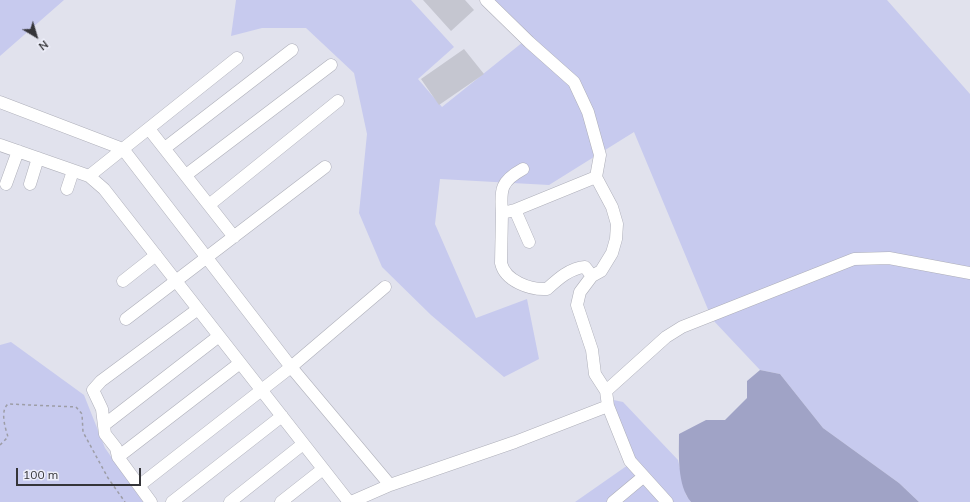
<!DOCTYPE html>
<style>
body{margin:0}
#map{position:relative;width:970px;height:502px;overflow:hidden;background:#e1e2ed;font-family:Mulish,sans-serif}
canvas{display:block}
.north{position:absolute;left:16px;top:16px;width:40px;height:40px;-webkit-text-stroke:3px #eeeffa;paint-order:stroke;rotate:142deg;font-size:11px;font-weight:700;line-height:16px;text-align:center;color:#353539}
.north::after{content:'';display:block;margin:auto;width:14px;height:18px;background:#353539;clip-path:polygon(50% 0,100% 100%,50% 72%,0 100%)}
.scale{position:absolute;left:16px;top:468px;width:125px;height:18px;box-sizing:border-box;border:2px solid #353539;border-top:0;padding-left:5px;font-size:12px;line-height:14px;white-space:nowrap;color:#353539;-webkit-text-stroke:3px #eeeffa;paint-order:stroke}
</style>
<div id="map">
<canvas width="970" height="502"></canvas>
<div class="north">N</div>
<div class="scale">100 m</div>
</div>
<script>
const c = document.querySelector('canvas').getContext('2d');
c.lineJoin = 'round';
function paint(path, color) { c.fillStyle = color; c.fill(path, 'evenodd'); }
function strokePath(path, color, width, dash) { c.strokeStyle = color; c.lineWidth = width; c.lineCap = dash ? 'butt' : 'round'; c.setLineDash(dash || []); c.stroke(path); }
paint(new Path2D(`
 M 0,0 L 64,0 L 0,56 Z
 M 236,0 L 411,0 L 454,47 L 418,79 L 442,107 L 528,38 L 490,0 L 887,0 L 970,94 L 970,502 L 919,502 L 899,483 L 823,428 L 780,374 L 760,370 L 712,319 L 634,132 L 549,185 L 440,179 L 435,224 L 476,318 L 527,299 L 539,359 L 504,377 L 431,315 L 382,267 L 359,213 L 367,134 L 354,73 L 306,28 L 262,28 L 231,36 Z
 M 11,342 L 84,395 L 105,448 L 143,502 L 0,502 L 0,345 Z
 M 604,398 L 623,402 L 678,460 L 686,495 L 691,502 L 575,502 L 628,465 Z`), '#c7caee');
paint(new Path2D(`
 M 760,370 L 780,374 L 823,428 L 899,483 L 919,502 L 691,502 C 677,485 679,455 679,434 L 706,420 L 725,420 L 747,398 L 747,381 Z`), '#a0a3c6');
paint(new Path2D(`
 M 423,0 L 465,0 L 474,10 L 451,31 Z
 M 464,49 L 484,74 L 439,105 L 421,79 Z`), '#c5c6d0');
const minor = new Path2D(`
 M 486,0 L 529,42 L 574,82 L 588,112 L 600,155 L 596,177 L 612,207 L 617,224 L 616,239 L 612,253 L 601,271 L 592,276 L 580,292 L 577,305 L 592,350 L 595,374 L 606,391 L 608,406 L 630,461 L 667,502
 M 0,102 L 123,149 L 291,367 L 390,485 L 515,442 L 608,406
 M 149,129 L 234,237
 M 0,145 L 89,176 L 104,189 L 349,502
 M 165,148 L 292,50
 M 523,169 C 501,181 500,189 502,213 L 515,210 L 596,177
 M 186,175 L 331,65
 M 89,176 L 237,58
 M 6,184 L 18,151
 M 30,184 L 38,158
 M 67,189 L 73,171
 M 209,205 L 338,101
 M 515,210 L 529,242
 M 502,213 L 501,263 C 505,281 530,290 547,289 C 558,279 570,268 585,267 L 592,276
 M 123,281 L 156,255
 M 126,319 L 325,167
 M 606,391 L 666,337 L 682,327 L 854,259 L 889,258 L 970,273
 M 104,425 L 219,336
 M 118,457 L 240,363
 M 140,485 L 291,367 L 385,287
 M 151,502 L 118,457 L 116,448 L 105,434 L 102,409 L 93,390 L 101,381 L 198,309
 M 172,502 L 282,416
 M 230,502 L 303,444
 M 281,502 L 323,469
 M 351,502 L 390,485
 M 613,502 L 643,477`);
strokePath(minor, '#aeafb9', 13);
strokePath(new Path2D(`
 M 0,445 L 8,437 C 5,427 0,411 8,404 L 76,407 L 82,414 L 83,432 L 108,478 L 125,502`), '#9d9da6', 1.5, [3, 3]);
strokePath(minor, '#fff', 12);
</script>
